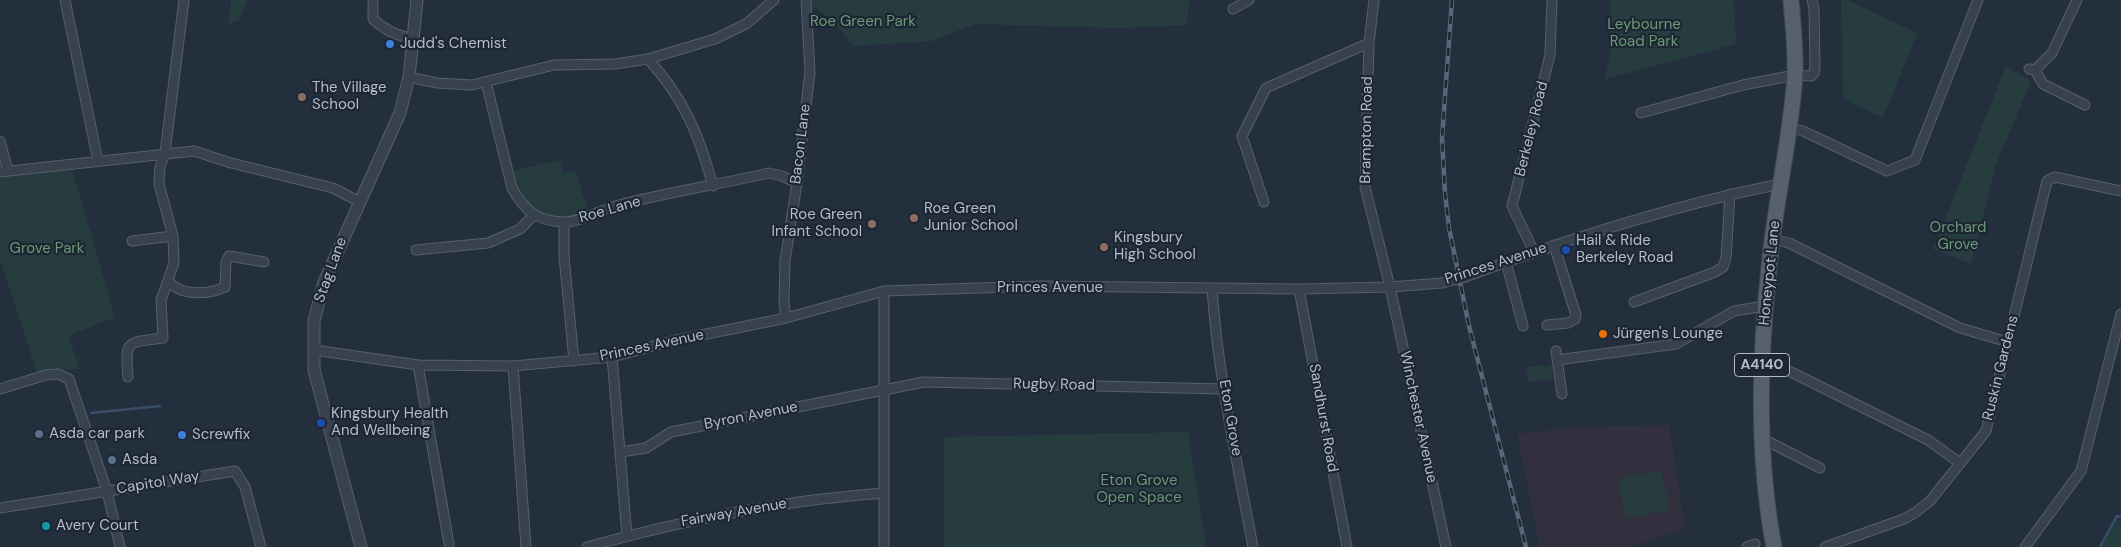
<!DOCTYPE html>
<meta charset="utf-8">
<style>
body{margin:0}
canvas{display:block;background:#242f3e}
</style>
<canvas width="2121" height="547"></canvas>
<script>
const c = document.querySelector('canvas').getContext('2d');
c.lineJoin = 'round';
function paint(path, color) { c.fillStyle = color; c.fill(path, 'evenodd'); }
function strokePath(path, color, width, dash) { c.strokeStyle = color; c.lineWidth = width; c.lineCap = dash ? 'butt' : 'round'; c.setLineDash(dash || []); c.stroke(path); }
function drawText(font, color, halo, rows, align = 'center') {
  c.font = font + ' "DM Sans",sans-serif'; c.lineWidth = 4.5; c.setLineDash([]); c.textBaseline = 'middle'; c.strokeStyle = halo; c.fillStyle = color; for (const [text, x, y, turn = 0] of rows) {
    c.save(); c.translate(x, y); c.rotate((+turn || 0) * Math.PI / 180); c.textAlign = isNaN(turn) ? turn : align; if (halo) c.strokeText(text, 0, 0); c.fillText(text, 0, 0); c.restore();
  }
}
paint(new Path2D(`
 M 1669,425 L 1685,529 L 1629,547 L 1540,547 L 1517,434 L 1577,427 Z`), '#32303f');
paint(new Path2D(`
 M 231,0 L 247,0 L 239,20 L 228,25 Z
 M 809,0 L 1189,0 L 1187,25 L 1117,28 L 975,24 L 932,41 L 854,46 L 830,18 L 809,3 Z
 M 1610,0 L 1734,0 L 1736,44 L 1605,79 L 1610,53 Z
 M 1841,0 L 1847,0 L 1917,33 L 1883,118 L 1843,99 Z
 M 2006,66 L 2031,81 L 1995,167 L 1971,264 L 1933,249 Z
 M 561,160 L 563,173 L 575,171 L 588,210 C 581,212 575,215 569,216 C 539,222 518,197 512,171 Z
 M 72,169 L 115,317 L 68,336 L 80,369 L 60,369 L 37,373 L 0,259 L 0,178 Z
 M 1552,365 L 1553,379 L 1528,382 L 1526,367 Z
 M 1188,432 L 1206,547 L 944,547 L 944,437 Z
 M 1661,470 L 1669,510 L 1626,519 L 1618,479 Z
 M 2114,518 L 2121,521 L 2121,547 L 2098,547 Z`), '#263c3f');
strokePath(new Path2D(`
 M 91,413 L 160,406
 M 2100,547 L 2117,516 L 2121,517`), '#394c67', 2.5);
const minor = new Path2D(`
 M 65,0 L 98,161
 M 1374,0 L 1369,43 L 1365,187 L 1390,287 L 1446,547
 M 373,2 L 373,19 C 384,30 398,36 414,39
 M 1233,9 L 1249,0
 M 648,59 C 684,98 699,135 713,186
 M 2029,69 L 2035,70 L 2052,53 L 2077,0
 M 2035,70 L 2043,84 L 2085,105
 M 409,77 L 437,83 L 472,85 L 554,65 L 615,64 L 648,59 L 715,39 L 746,24 L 774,0
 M 486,82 L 512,188 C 524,210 537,221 563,222 C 580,223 604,208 622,204 C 670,192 720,184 769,173 L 782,176 L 797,183
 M 1641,113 L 1743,85 L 1795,75 L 1811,76 L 1814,73 L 1815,67 L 1814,9 L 1812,0
 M 1790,128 L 1803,131 L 1887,171 L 1915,160 L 1978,0
 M 0,141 L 8,171
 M 0,172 L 194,151 L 231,163 L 333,188 L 360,202
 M 1264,202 L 1242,136 L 1266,88 L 1369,43
 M 564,222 L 564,256 L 574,361
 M 1772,239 L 1789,243 L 1960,328 L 2008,342
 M 132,241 L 173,236
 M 416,250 L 488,243 L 520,229 L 534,215
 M 1534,252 L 1512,206 L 1550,55 L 1552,0
 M 1506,262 L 1523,326
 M 1465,277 C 1568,239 1673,205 1781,184
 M 169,282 C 182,296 208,295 225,287 L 226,262 L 229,256 L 264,262
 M 1212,289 C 1218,376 1237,461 1253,547
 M 1299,289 L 1347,547
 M 1634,302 L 1715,272 L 1723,267 L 1726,258 L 1730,194
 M 786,318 L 784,303 L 785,261 L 797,183 L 810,72 L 806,0
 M 1547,325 L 1568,323 L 1575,319 L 1576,315 L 1554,245
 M 314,350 L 418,365 L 513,366 L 612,357 L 672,341 L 786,318 L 884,291 L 1042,286 L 1299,289 L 1390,287 L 1442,283
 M 1556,351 L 1562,394
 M 612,357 L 627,536
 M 1557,360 L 1676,344 L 1734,311 L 1765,306
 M 418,365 L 449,544
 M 1762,365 L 1777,366 L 1791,372 L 1928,440 L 1960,463
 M 513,366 L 526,547
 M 128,377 C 125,339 126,343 163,338 L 161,300 L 174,263 L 173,236 L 159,184 L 160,167 L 165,153 L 184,0
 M 0,389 L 46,375 L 58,374 L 69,379 L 107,491 L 120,547
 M 1761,438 L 1820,468
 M 621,452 L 646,448 L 671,432 L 924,382 L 1224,389
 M 0,508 L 235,471 L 245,487 L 261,547
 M 587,547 C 684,520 784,500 884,493
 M 884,547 L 884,291
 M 1747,547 L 1755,544
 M 1825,547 L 1904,519 L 1916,512 L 1930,501 L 1986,431 L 2047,181 L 2055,177 L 2121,191
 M 2025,547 L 2081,471 L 2121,314`);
const tertiary = new Path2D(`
 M 361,547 L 314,370 L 314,321 L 324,282 L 400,113 L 409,77 L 417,0`);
const primary = new Path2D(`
 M 1774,547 C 1755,446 1760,343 1772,241 C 1779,186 1791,132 1795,76 C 1796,50 1793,25 1791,0`);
strokePath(minor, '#565f6c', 11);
strokePath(tertiary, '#565f6c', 13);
strokePath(primary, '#414a57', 17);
strokePath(minor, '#38414e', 9);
strokePath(tertiary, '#38414e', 11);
strokePath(primary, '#56606e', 15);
const rail = new Path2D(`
 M 1452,0 L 1442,138 L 1445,193 L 1449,228 L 1469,326 L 1526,547`);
strokePath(rail, '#5a6575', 4.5);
strokePath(rail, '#1d2633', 2.5, [8]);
const minorBridge = new Path2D(`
 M 1442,283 L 1465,277`);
strokePath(minorBridge, '#565f6c', 11, []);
strokePath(minorBridge, '#38414e', 9);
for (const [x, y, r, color] of [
 [390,44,5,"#3f7fe0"],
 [302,97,5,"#8d6e63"],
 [914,218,5,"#8d6e63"],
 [872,224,5,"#8d6e63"],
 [1104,247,5,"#8d6e63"],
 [1566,250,5,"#1a4fb4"],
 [1603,334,5,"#e8710a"],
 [321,423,5,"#1a4fb4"],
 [39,434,5,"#5c6f8a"],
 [182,435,5,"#3f7fe0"],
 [112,460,5,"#5c6f8a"],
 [46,526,5,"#0f9aa8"]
]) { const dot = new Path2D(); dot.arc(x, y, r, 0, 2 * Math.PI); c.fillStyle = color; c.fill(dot); strokePath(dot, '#1d2633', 2); }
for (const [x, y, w] of [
 [1762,365,55]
]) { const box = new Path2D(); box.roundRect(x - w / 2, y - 11.5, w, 23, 4); c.fillStyle = '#1d2633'; c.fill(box); strokePath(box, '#b4bcc9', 1); }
drawText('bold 14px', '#b4bcc9', null, [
 ["A4140",1762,365]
]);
drawText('15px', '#6b9a76', '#1d2633', [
 ["Roe Green Park",863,22],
 ["Leybourne",1644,25],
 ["Road Park",1644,42],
 ["Orchard",1958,228],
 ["Grove",1958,245],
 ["Grove Park",47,249],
 ["Eton Grove",1139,481],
 ["Open Space",1139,498]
]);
drawText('15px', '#b4bcc9', '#1d2633', [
 ["Judd's Chemist",400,44],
 ["The Village",312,88],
 ["School",312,105],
 ["Roe Green",924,209],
 ["Junior School",924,226],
 ["Roe Green",862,215,"right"],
 ["Infant School",862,232,"right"],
 ["Kingsbury",1114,238],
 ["High School",1114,255],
 ["Hail & Ride",1576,241],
 ["Berkeley Road",1576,258],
 ["Jürgen's Lounge",1613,334],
 ["Kingsbury Health",331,414],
 ["And Wellbeing",331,431],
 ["Asda car park",49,434],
 ["Screwfix",192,435],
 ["Asda",122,460],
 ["Avery Court",56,526]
], 'left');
drawText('15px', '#b4bcc9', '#1d2633', [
 ["Berkeley Road",1532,129,-76],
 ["Brampton Road",1367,130,-89],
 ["Bacon Lane",801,144,-83],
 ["Roe Lane",610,210,-16],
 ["Princes Avenue",1496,264,-18],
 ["Stag Lane",331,270,-70],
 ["Honeypot Lane",1770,273,-84],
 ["Princes Avenue",1050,288],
 ["Princes Avenue",652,346,-12],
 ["Ruskin Gardens",2001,368,-76],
 ["Rugby Road",1054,385,1],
 ["Byron Avenue",751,416,-11],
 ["Winchester Avenue",1418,417,78],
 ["Eton Grove",1230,418,80],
 ["Sandhurst Road",1323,418,80],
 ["Capitol Way",158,483,-9],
 ["Fairway Avenue",734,513,-10]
]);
</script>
